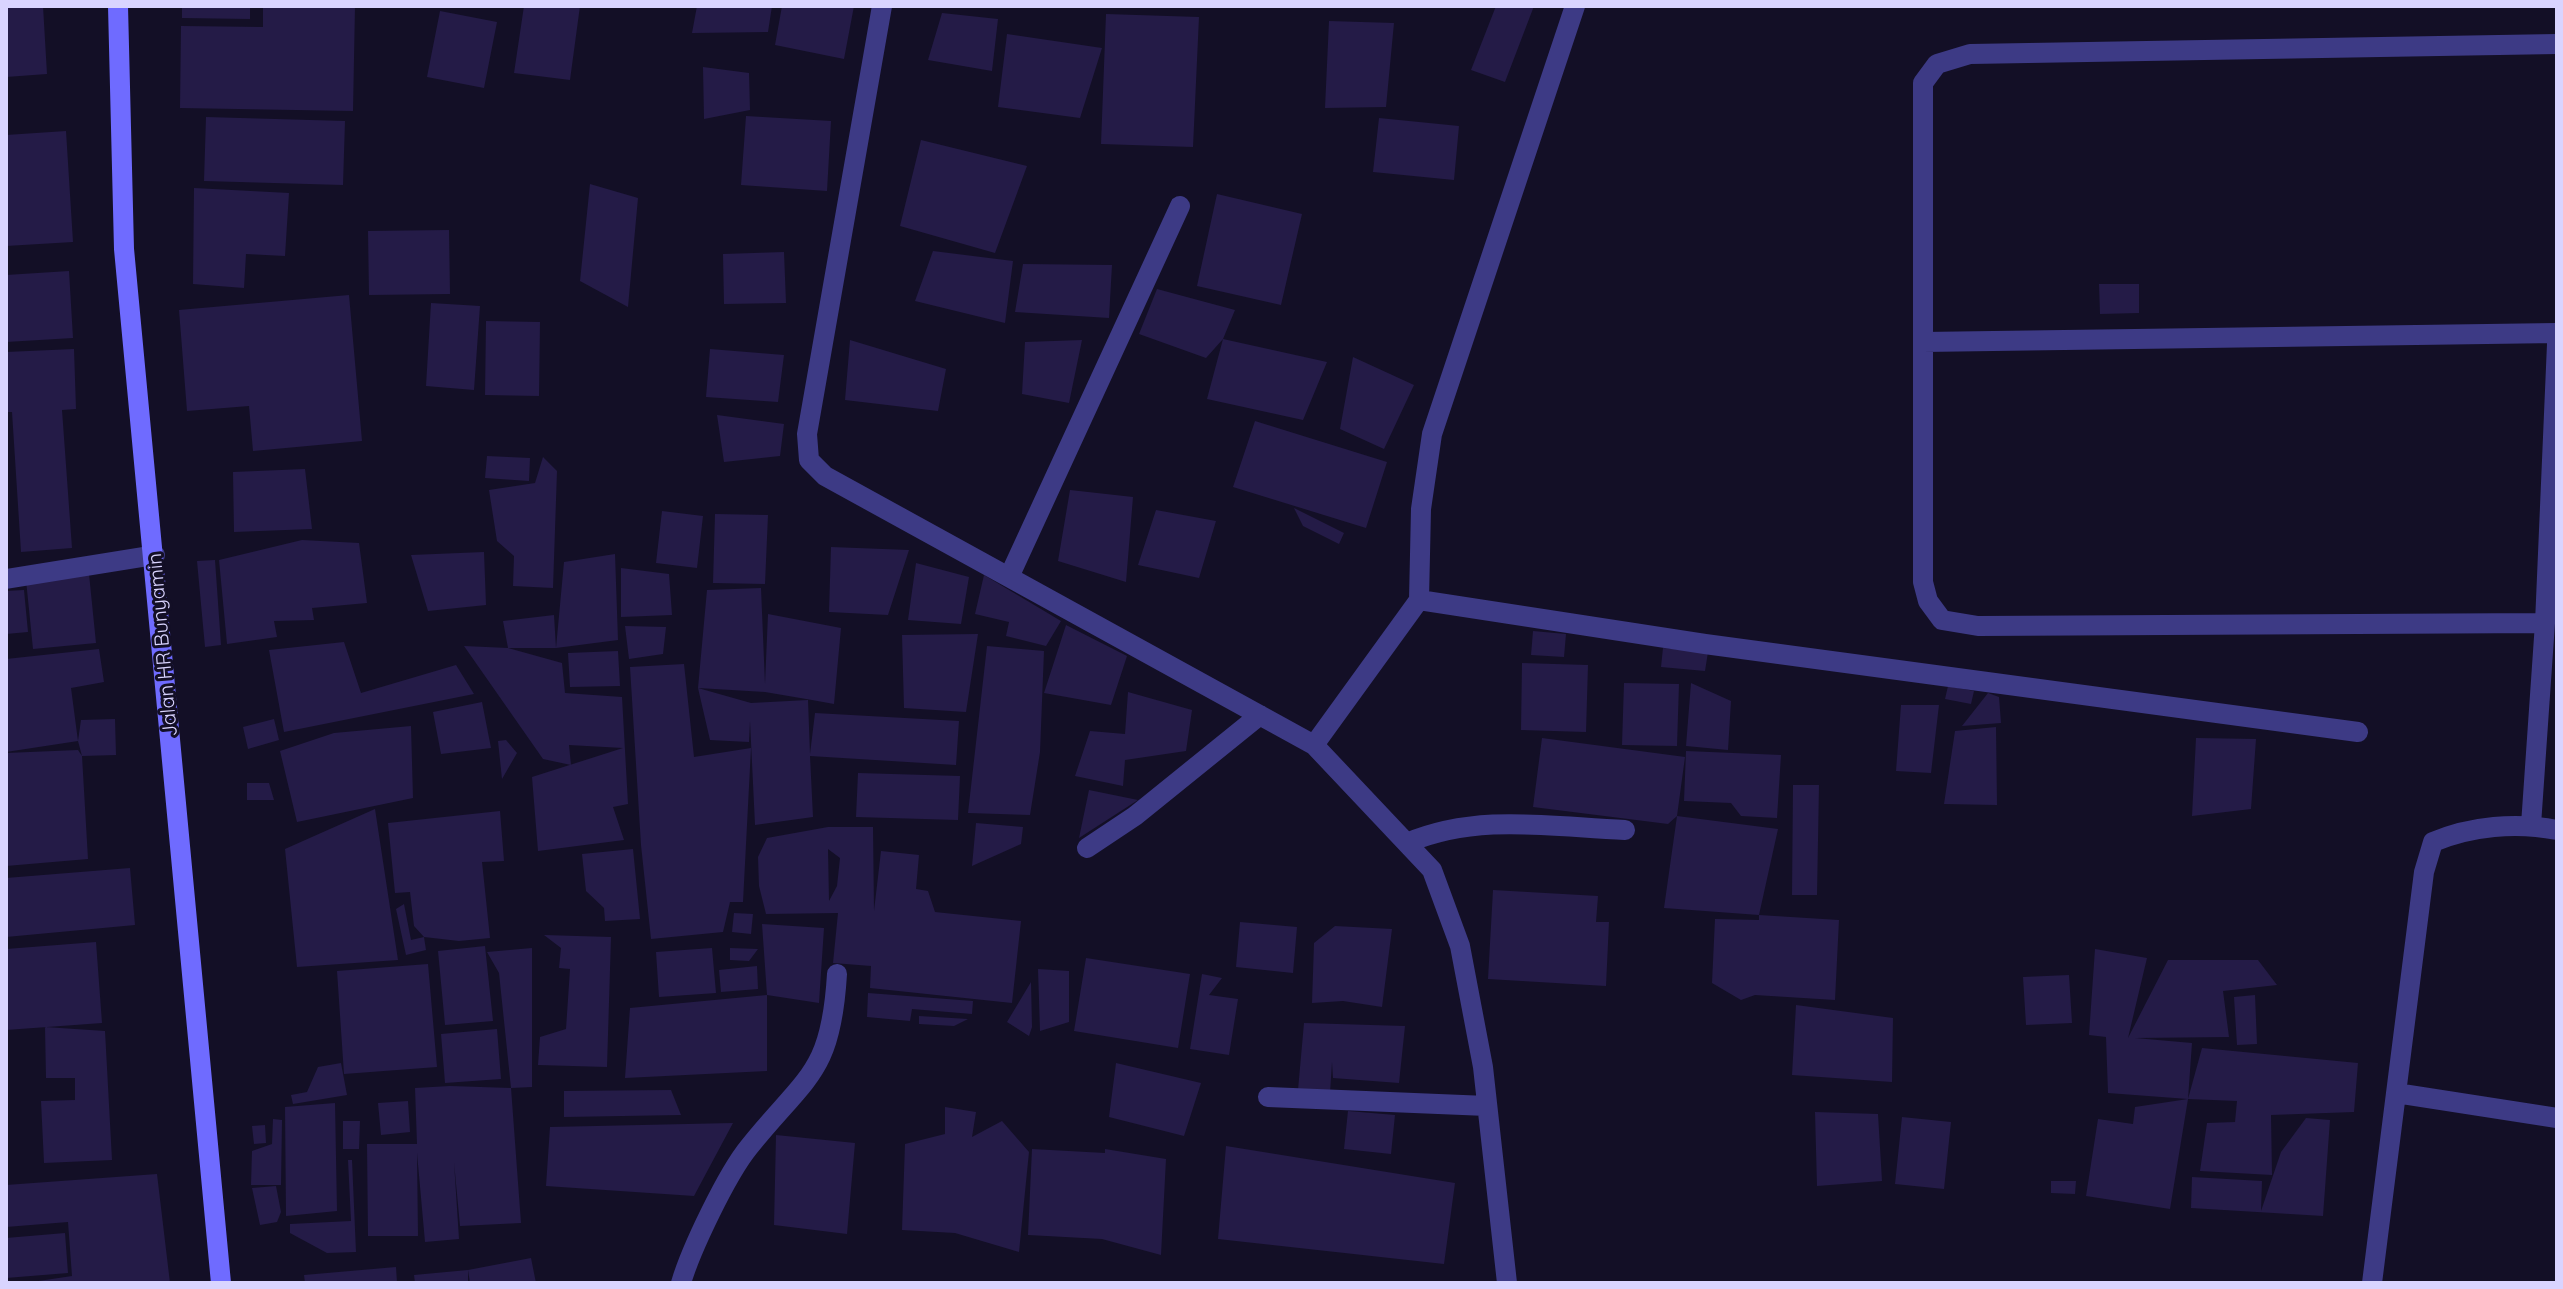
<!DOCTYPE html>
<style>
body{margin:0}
#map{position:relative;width:2563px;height:1289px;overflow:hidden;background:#130f26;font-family:Quicksand,sans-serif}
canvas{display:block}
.frame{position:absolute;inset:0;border:8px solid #d9d4ff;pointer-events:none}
</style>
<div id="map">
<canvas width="2563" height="1289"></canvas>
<div class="frame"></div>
</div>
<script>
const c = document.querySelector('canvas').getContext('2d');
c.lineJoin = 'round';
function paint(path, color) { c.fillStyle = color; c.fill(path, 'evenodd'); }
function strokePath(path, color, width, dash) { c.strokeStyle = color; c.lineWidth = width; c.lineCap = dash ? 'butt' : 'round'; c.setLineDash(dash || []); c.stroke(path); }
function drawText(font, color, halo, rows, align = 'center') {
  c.font = font + ' Quicksand,sans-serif'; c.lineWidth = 6; c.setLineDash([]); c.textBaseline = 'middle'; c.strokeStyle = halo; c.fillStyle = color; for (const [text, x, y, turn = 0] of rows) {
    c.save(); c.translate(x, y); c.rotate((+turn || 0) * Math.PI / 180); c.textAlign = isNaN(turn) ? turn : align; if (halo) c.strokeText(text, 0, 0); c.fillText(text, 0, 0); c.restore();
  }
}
paint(new Path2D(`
 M 43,6 L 47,74 L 6,77 L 6,7 Z
 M 182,6 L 250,6 L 250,19 L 182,18 Z
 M 263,6 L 355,6 L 353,111 L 180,108 L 181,26 L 263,27 Z
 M 524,6 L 580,6 L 570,80 L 514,73 Z
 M 697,6 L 772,6 L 768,32 L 692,33 Z
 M 782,6 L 854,6 L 844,59 L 775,45 Z
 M 1496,6 L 1534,6 L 1505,82 L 1471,70 Z
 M 440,11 L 497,22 L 484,88 L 427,77 Z
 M 942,13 L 998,19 L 992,71 L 928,60 Z
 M 1106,14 L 1199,17 L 1193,147 L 1101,144 Z
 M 1329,21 L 1394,23 L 1386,107 L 1325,108 Z
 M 1007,34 L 1102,48 L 1080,118 L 998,107 Z
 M 703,67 L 749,73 L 750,110 L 704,119 Z
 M 746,116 L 831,121 L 827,191 L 741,185 Z
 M 206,117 L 345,121 L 343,185 L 204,181 Z
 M 1379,118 L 1459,126 L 1454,180 L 1373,172 Z
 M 66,131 L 73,242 L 6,246 L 6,135 Z
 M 921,140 L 1027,166 L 995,253 L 900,226 Z
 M 590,184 L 638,198 L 628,307 L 580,281 Z
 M 194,188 L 289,193 L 285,256 L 246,254 L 244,288 L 193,284 Z
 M 1217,194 L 1302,214 L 1281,305 L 1197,286 Z
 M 449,230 L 450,294 L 369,295 L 368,231 Z
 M 933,251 L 1013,261 L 1005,323 L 915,301 Z
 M 784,252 L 786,303 L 724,304 L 723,254 Z
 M 1023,264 L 1112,265 L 1109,318 L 1015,312 Z
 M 69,271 L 73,338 L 6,342 L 6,275 Z
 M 2099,284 L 2139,284 L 2139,313 L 2100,314 Z
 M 1157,289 L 1235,310 L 1223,339 L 1206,358 L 1139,334 Z
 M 349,295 L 362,441 L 253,451 L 249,406 L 187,411 L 179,310 Z
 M 431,303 L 480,306 L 474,390 L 426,386 Z
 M 486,321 L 540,322 L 539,396 L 485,395 Z
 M 1223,339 L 1327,362 L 1303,420 L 1207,399 Z
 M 850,340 L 946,369 L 938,411 L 845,400 Z
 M 1082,340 L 1069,403 L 1022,394 L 1025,342 Z
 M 74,349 L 76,409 L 62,410 L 72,548 L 21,552 L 12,412 L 6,412 L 6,352 Z
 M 710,349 L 784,355 L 778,402 L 706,397 Z
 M 1353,357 L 1414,385 L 1384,449 L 1340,429 Z
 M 717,415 L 784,424 L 780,456 L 724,462 Z
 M 1255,421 L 1387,462 L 1366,528 L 1233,487 Z
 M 487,456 L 530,458 L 529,481 L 485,478 Z
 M 543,457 L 557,471 L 553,588 L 513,586 L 514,556 L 497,541 L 489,490 L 535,483 Z
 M 305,469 L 312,529 L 234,532 L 233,472 Z
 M 1070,490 L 1133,497 L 1126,582 L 1058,561 Z
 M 1294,508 L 1344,533 L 1339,544 L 1303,526 Z
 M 1156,510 L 1216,521 L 1199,578 L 1138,565 Z
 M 662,511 L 703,516 L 697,568 L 656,563 Z
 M 715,514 L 768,515 L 765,584 L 713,583 Z
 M 302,540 L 359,543 L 367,603 L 312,608 L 314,620 L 274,621 L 277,637 L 227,644 L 219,560 Z
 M 831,547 L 909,550 L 888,615 L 829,612 Z
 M 484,552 L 486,605 L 428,611 L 411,555 Z
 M 615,554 L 618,640 L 556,648 L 564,562 Z
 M 215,560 L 221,645 L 205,647 L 197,561 Z
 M 916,563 L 969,577 L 961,624 L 908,620 Z
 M 621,568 L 669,574 L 672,615 L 621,617 Z
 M 89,574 L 96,643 L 33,649 L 26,580 Z
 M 984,575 L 1061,621 L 1046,646 L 1006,636 L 1009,622 L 975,614 Z
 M 761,588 L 765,684 L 768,614 L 841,628 L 834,704 L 812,700 L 765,692 L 698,688 L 751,703 L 808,700 L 810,754 L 815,713 L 959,721 L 956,765 L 810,756 L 813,817 L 755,825 L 750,721 L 749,742 L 710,740 L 698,688 L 707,590 Z
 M 24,590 L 28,632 L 6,634 L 6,591 Z
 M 554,615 L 556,648 L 508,648 L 562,663 L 565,693 L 622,697 L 628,804 L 613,807 L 624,840 L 538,851 L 532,777 L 623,748 L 569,745 L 571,765 L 543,759 L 464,646 L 508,648 L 503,621 Z
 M 1066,625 L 1127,656 L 1111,705 L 1044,693 Z
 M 625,626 L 666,627 L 663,654 L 629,659 Z
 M 1533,631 L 1566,634 L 1564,657 L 1531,655 Z
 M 978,634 L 966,712 L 904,708 L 902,635 Z
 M 344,642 L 361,693 L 456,665 L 474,694 L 284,732 L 269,650 Z
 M 987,646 L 1044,651 L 1040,752 L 1030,815 L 968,813 Z
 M 1663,648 L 1708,652 L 1705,671 L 1661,667 Z
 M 99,649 L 104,682 L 71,688 L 78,741 L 81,720 L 115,719 L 116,755 L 82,756 L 88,859 L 6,866 L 6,753 L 78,750 L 82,756 L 78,741 L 6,752 L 6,659 Z
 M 618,651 L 620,686 L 570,687 L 568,653 Z
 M 1522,663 L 1588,665 L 1586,732 L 1521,730 Z
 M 684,664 L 694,757 L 751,748 L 743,902 L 730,902 L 723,932 L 651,939 L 641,845 L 630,667 Z
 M 1624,683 L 1679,684 L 1677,746 L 1622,745 Z
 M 1691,683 L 1731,701 L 1728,750 L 1686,746 Z
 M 1948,686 L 1974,691 L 1971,704 L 1945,699 Z
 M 1128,692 L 1192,710 L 1186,751 L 1125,760 L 1123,786 L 1075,776 L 1090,731 L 1125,734 Z
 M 1988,693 L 1999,697 L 2001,723 L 1962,726 Z
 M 482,702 L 491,748 L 441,754 L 433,712 Z
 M 1901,705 L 1939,705 L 1931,773 L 1896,771 Z
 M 274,719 L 279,740 L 248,749 L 243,727 Z
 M 411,726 L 413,798 L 297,822 L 280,751 L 334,733 Z
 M 1996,727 L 1997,805 L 1944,804 L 1955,731 Z
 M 1542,738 L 1685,757 L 1677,816 L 1668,824 L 1533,807 Z
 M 2196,738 L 2256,739 L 2251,809 L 2192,816 Z
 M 506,740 L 517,753 L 502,779 L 498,741 Z
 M 1686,751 L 1781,755 L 1777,818 L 1741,816 L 1731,803 L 1684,801 Z
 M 858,773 L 960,776 L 958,820 L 856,817 Z
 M 247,783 L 269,783 L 274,800 L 247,800 Z
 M 1793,785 L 1819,785 L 1817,895 L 1792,895 Z
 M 1089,790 L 1138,800 L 1079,838 Z
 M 375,809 L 398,960 L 297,967 L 285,849 Z
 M 500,811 L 504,861 L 482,862 L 490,938 L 459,941 L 424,937 L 414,926 L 410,892 L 395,893 L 388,823 Z
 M 1677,816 L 1778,829 L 1759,915 L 1664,908 Z
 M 976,823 L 1023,827 L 1021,844 L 972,866 Z
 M 828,827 L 873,827 L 874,911 L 881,851 L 919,855 L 916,889 L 928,891 L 935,912 L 1021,921 L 1012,1003 L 870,988 L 871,966 L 833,963 L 838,913 L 766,914 L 759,886 L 758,857 L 767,838 ZM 828,849 L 840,858 L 837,886 L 829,901 Z
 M 633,849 L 640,919 L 605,921 L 604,908 L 586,891 L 582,854 Z
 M 130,868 L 135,925 L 6,937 L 6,878 Z
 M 1493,890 L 1598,896 L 1596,922 L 1609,922 L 1606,986 L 1488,979 Z
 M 404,904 L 411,940 L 424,937 L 426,950 L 406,955 L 396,909 Z
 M 734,913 L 753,914 L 751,934 L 732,932 Z
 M 1759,915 L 1839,920 L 1835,1000 L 1755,995 L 1741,1000 L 1712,983 L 1715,919 L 1759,920 Z
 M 1240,922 L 1297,927 L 1293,973 L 1236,967 Z
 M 762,924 L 824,928 L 819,1003 L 767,995 Z
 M 1335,926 L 1392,929 L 1382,1007 L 1343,1001 L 1312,1003 L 1314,943 Z
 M 544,935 L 611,937 L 607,1067 L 538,1065 L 540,1037 L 566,1029 L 570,969 L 559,968 L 561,948 Z
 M 96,942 L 102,1023 L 6,1030 L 6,949 Z
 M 485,946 L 493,1021 L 445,1025 L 438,951 Z
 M 532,948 L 532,1087 L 511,1088 L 499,973 L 487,952 Z
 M 712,948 L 716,993 L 659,997 L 656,952 Z
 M 730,948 L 758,949 L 749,961 L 730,960 Z
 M 2095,949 L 2147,958 L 2128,1038 L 2168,960 L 2258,960 L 2277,985 L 2223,991 L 2229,1037 L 2135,1038 L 2192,1043 L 2188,1099 L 2108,1093 L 2106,1037 L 2089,1035 Z
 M 1086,958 L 1190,974 L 1178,1048 L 1074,1031 Z
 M 428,964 L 437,1067 L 344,1074 L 337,971 Z
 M 757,966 L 758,989 L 721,992 L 719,970 Z
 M 1038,969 L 1069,971 L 1069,1022 L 1040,1031 Z
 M 1202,974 L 1222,978 L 1209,995 L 1238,999 L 1229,1055 L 1190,1049 Z
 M 2069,975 L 2072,1023 L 2026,1025 L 2023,977 Z
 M 1031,982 L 1032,1027 L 1029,1036 L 1007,1022 Z
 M 868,993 L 973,1001 L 972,1014 L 912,1009 L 910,1021 L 867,1017 Z
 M 767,995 L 767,1071 L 625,1078 L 630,1008 Z
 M 2255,995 L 2257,1044 L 2237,1045 L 2234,997 Z
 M 1796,1005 L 1893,1018 L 1892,1082 L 1792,1075 Z
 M 919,1016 L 968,1019 L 954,1026 L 919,1024 Z
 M 1304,1023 L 1405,1026 L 1399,1083 L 1333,1078 L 1332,1062 L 1330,1093 L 1298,1090 Z
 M 45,1027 L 105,1031 L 112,1160 L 44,1163 L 41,1101 L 75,1100 L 75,1078 L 46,1078 Z
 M 497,1029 L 501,1079 L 445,1083 L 441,1034 Z
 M 2202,1048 L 2358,1063 L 2354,1112 L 2271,1115 L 2272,1175 L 2200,1171 L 2207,1123 L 2235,1122 L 2237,1101 L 2188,1099 Z
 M 341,1063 L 347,1095 L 293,1104 L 291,1095 L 307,1092 L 318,1067 Z
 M 1116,1063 L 1201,1083 L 1184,1136 L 1109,1117 Z
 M 450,1086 L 511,1088 L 521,1223 L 460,1226 L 454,1162 L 459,1239 L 425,1242 L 417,1153 L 418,1236 L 368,1236 L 367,1144 L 417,1144 L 415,1088 Z
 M 671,1090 L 681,1115 L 564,1117 L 564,1091 Z
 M 2188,1099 L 2170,1209 L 2086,1196 L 2098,1119 L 2133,1124 L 2135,1107 Z
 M 408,1101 L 410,1132 L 381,1135 L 378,1103 Z
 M 335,1103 L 337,1211 L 286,1216 L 285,1107 Z
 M 945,1107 L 976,1112 L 972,1137 L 1002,1121 L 1029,1152 L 1019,1252 L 955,1233 L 902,1230 L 905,1144 L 945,1134 Z
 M 1348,1111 L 1395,1115 L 1391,1154 L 1344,1149 Z
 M 1815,1112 L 1878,1114 L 1882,1181 L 1817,1186 Z
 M 1902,1117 L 1951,1122 L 1944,1189 L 1895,1184 Z
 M 2306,1118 L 2330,1120 L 2323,1216 L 2191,1208 L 2192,1177 L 2262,1181 L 2261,1211 L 2281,1152 Z
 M 273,1119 L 282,1120 L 281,1185 L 251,1185 L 252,1151 L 272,1144 Z
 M 343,1121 L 360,1121 L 359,1149 L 343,1149 Z
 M 733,1123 L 694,1196 L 546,1186 L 550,1127 Z
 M 265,1125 L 266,1143 L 254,1144 L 252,1126 Z
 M 776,1135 L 855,1143 L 847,1234 L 774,1225 Z
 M 1226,1146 L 1455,1183 L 1444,1264 L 1218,1239 Z
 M 1032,1149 L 1105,1153 L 1105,1149 L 1166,1159 L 1161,1255 L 1102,1239 L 1028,1235 Z
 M 348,1160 L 352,1160 L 356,1252 L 327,1253 L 290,1233 L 290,1224 L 351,1221 Z
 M 157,1174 L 170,1283 L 25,1283 L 72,1276 L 68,1222 L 6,1227 L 6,1185 Z
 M 2051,1181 L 2076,1181 L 2075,1194 L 2051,1193 Z
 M 276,1186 L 281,1212 L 277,1222 L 260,1225 L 252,1188 Z
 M 65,1233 L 68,1273 L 6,1278 L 6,1238 Z
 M 531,1258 L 536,1283 L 470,1283 L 468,1270 Z
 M 396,1267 L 397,1283 L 305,1283 L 304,1275 Z
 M 468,1270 L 468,1283 L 415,1283 L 414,1275 Z`), '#241b47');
strokePath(new Path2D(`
 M 882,6 L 807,434 L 809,460 L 825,476 L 1314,745 L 1432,870 L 1460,946 L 1483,1067 L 1507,1283
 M 1923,342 L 2557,333
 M 1009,577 L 1180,206
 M 6,579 L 155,555
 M 1419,600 L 1705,644 L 2358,732
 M 2545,623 L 1978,626 L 1942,620 L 1928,601 L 1923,582 L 1923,83 L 1937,64 L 1970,54 L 2557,44
 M 1314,745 L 1419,600 L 1421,509 L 1432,434 L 1575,6
 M 2531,825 L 2545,623 L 2557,344
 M 1407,843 C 1478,813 1551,827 1625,830
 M 1087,848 L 1135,816 L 1260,715
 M 2396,1093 L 2557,1118
 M 1268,1097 L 1487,1106
 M 681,1283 C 691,1249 727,1174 749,1147 C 807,1075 831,1074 837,974
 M 2372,1283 L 2424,872 L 2433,842 C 2471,826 2516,822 2557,830`), '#3d3a85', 20);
strokePath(new Path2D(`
 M 118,6 L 124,249 L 221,1283`), '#6f6bff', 20);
drawText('20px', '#d9d4ff', '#130f26', [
 ["Jalan HR Bunyamin",163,645,-95]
]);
</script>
